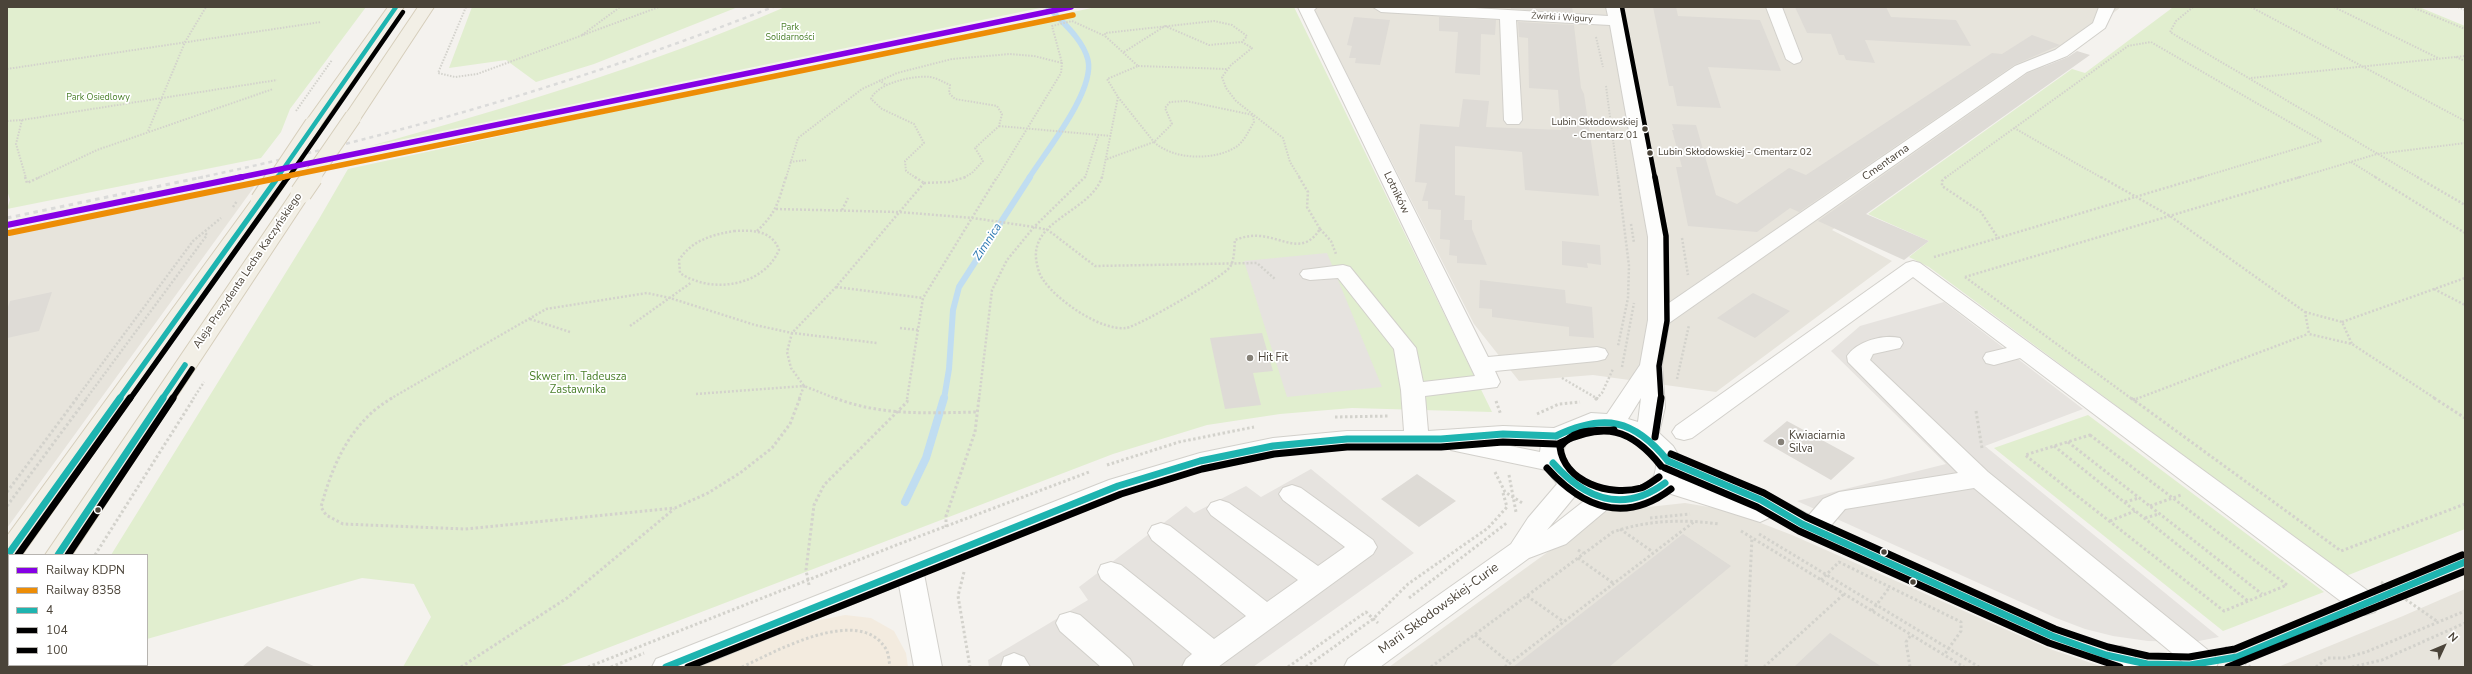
<!DOCTYPE html>
<meta charset="utf-8">
<style>
body{margin:0}
#map{position:relative;width:2472px;height:674px;overflow:hidden;background:#f4f2ee;font-family:"Nunito Sans",sans-serif}
canvas{display:block}
.frame{position:absolute;inset:0;border:8px solid #4b4439;pointer-events:none}
.legend{position:absolute;left:8px;top:554px;width:140px;height:112px;box-sizing:border-box;background:#fff;border:1px solid #b7b4b0;margin:0;padding:5px 7px;list-style:none;font-size:12px;color:#4b4439}
.legend li{display:flex;align-items:center;gap:8px;height:20px}
.legend b{width:20px;border:1px solid #b7b4b0}
.north{position:absolute;left:2424px;top:626px;width:40px;height:40px;-webkit-text-stroke:3px #fff;paint-order:stroke;rotate:46deg;font-size:11px;font-weight:700;line-height:16px;text-align:center;color:#4b4439}
.north::after{content:'';display:block;margin:auto;width:14px;height:18px;background:#4b4439;clip-path:polygon(50% 0,100% 100%,50% 72%,0 100%)}
</style>
<div id="map">
<canvas width="2472" height="674"></canvas>
<div class="frame"></div>
<ul class="legend">
<li><b style="height:5px;background:#8500e5"></b>Railway KDPN</li>
<li><b style="height:5px;background:#ed8d06"></b>Railway 8358</li>
<li><b style="height:5px;background:#1eb4b0"></b>4</li>
<li><b style="height:5px;background:#000"></b>104</li>
<li><b style="height:5px;background:#000"></b>100</li>
</ul>
<div class="north">N</div>
</div>
<script>
const c = document.querySelector('canvas').getContext('2d');
c.lineJoin = 'round';
function paint(path, color) { c.fillStyle = color; c.fill(path, 'evenodd'); }
function strokePath(path, color, width, dash) { c.strokeStyle = color; c.lineWidth = width; c.lineCap = dash ? 'butt' : 'round'; c.setLineDash(dash || []); c.stroke(path); }
function drawText(font, color, halo, rows, align = 'center') {
  c.font = font + ' "Nunito Sans",sans-serif'; c.lineWidth = 3.5; c.setLineDash([]); c.textBaseline = 'middle'; c.strokeStyle = halo; c.fillStyle = color; for (const [text, x, y, turn = 0] of rows) {
    c.save(); c.translate(x, y); c.rotate((+turn || 0) * Math.PI / 180); c.textAlign = isNaN(turn) ? turn : align; if (halo) c.strokeText(text, 0, 0); c.fillText(text, 0, 0); c.restore();
  }
}
paint(new Path2D(`
 M 1313,7 L 2121,7 L 1832,230 L 1892,261 L 1716,392 L 1593,375 L 1519,381 L 1474,324 Z
 M 257,183 L 7,528 L 7,234 Z
 M 1685,503 L 1727,510 L 1792,535 L 2050,649 L 2103,667 L 1389,667 L 1603,512 Z
 M 2465,589 L 2465,667 L 2278,667 L 2403,616 Z`), '#e7e4dc');
paint(new Path2D(`
 M 845,615 L 871,618 L 894,631 L 906,653 L 908,667 L 699,667 L 811,622 Z`), '#f3ebdf');
paint(new Path2D(`
 M 7,7 L 366,7 L 290,109 L 281,132 L 261,158 L 7,209 L 10,200 L 7,190 Z
 M 472,7 L 738,7 L 594,64 L 536,82 L 506,60 L 449,68 Z
 M 785,7 L 1045,7 L 370,146 C 511,107 651,65 785,7 Z
 M 1096,7 L 1294,7 L 1492,412 L 1352,408 L 1280,414 L 1207,425 L 1113,454 L 558,667 L 403,667 L 431,617 L 414,584 L 362,578 L 147,639 L 147,555 L 111,555 L 319,219 L 348,169 Z
 M 2169,7 L 2419,7 L 2465,26 L 2465,529 L 2346,576 L 1929,267 L 1909,257 L 1929,241 L 1868,214 L 2072,69 L 2085,73 L 2172,8 Z
 M 2088,415 L 2324,592 L 2223,631 L 1994,448 Z`), '#e1eecf');
paint(new Path2D(`
 M 1327,253 L 1382,387 L 1287,397 L 1244,261 Z
 M 1944,302 L 2083,409 L 1985,446 L 2219,637 L 2194,642 L 2148,641 L 2113,636 L 2085,629 L 2056,618 L 1797,501 L 1946,464 L 1831,351 L 1860,326 Z
 M 1311,469 L 1414,553 L 1253,667 L 989,667 L 988,660 L 1088,600 L 1079,587 L 1186,506 L 1194,513 L 1246,486 L 1261,497 Z`), '#e6e3df');
strokePath(new Path2D(`
 M 1029,178 C 1046,151 1095,91 1088,60 C 1083,39 1062,22 1048,7`), '#c0ddf1', 5.5);
strokePath(new Path2D(`
 M 944,399 L 949,369 L 953,310 L 959,287 L 1030,177`), '#c0ddf1', 6);
strokePath(new Path2D(`
 M 905,502 L 926,458 L 944,398`), '#c0ddf1', 8);
paint(new Path2D(`
 M 1510,7 L 1572,7 L 1573,12 L 1511,9 Z
 M 1653,7 L 1676,7 L 1678,16 L 1760,20 L 1781,71 L 1708,67 L 1721,108 L 1677,106 L 1673,86 L 1669,86 Z
 M 1795,7 L 1886,7 L 1891,17 L 1956,20 L 1971,46 L 1865,40 L 1875,63 L 1846,60 L 1844,55 L 1839,55 L 1831,34 L 1807,33 Z
 M 1354,17 L 1390,20 L 1380,65 L 1355,63 L 1356,58 L 1349,58 L 1352,46 L 1347,45 Z
 M 1439,17 L 1496,20 L 1495,35 L 1481,34 L 1480,75 L 1455,73 L 1458,32 L 1439,31 Z
 M 1518,22 L 1574,25 L 1581,88 L 1584,94 L 1599,196 L 1525,190 L 1522,152 L 1455,146 L 1455,195 L 1465,196 L 1464,220 L 1472,220 L 1472,229 L 1487,265 L 1457,263 L 1457,256 L 1449,255 L 1450,240 L 1440,239 L 1441,210 L 1428,209 L 1428,201 L 1422,201 L 1427,183 L 1415,182 L 1420,124 L 1459,127 L 1463,99 L 1489,101 L 1486,127 L 1561,130 L 1558,90 L 1529,88 L 1528,38 L 1519,37 Z
 M 2032,35 L 2060,45 L 2014,65 L 1799,212 L 1790,208 L 1757,232 L 1688,226 L 1676,167 L 1682,167 L 1672,130 L 1674,130 L 1672,124 L 1696,125 L 1716,195 L 1737,204 L 1789,168 L 1806,175 L 1992,53 L 2002,54 Z
 M 2077,51 L 2090,55 L 1866,214 L 1929,241 L 1904,260 L 1818,221 L 2028,73 L 2068,57 Z
 M 1562,241 L 1600,245 L 1601,265 L 1587,263 L 1588,268 L 1562,265 Z
 M 1480,280 L 1565,290 L 1566,303 L 1592,307 L 1594,338 L 1569,336 L 1569,327 L 1492,317 L 1492,309 L 1479,308 Z
 M 52,292 L 39,331 L 7,338 L 7,310 L 10,301 Z
 M 1753,293 L 1790,311 L 1755,338 L 1717,318 Z
 M 1262,333 L 1273,371 L 1253,373 L 1261,405 L 1225,409 L 1210,338 Z
 M 1787,421 L 1855,458 L 1831,480 L 1763,441 Z
 M 1417,474 L 1456,501 L 1419,527 L 1381,499 Z
 M 1683,534 L 1731,566 L 1609,667 L 1513,667 Z
 M 1830,633 L 1882,667 L 1794,667 Z
 M 267,646 L 316,667 L 242,667 Z`), '#dedbd6');
const minor = new Path2D(`
 M 1298,7 L 1317,7 L 1314,10 L 1488,357 L 1597,347 L 1605,349 L 1608,354 L 1605,359 L 1597,361 L 1495,371 L 1500,382 L 1497,387 L 1425,396 L 1428,431 L 1503,426 L 1554,428 L 1591,413 L 1607,414 L 1640,365 L 1648,320 L 1648,237 L 1610,25 L 1516,20 L 1522,120 L 1519,124 L 1507,124 L 1504,120 L 1500,19 L 1381,12 L 1373,7 L 1458,7 L 1608,16 L 1606,7 L 1622,7 L 1668,237 L 1669,303 L 2015,66 L 2055,50 L 2093,23 L 2099,7 L 2115,7 L 2105,28 L 2067,56 L 2027,72 L 1669,323 L 1662,365 L 1665,407 L 1659,433 L 1673,446 L 1679,456 L 1770,494 L 1809,515 L 1823,499 L 1839,492 L 1958,473 L 1848,362 L 1847,356 C 1857,341 1883,334 1900,338 L 1903,343 L 1900,348 L 1873,354 L 1870,360 L 1988,472 L 2214,655 L 2218,663 L 2216,667 L 2189,667 L 1974,488 L 1845,509 L 1822,536 L 1813,538 L 1771,517 L 1760,522 L 1668,493 L 1659,500 L 1637,507 L 1610,507 L 1566,544 L 1529,558 L 1380,667 L 1344,667 L 1348,659 L 1511,544 L 1528,518 L 1557,484 L 1546,470 L 1460,452 L 1451,450 L 1449,446 C 1390,451 1331,444 1272,455 C 1150,476 1038,528 924,574 L 942,667 L 914,667 L 899,585 L 697,667 L 652,667 L 656,659 L 1109,480 L 1200,453 L 1273,438 L 1347,431 L 1404,431 L 1401,390 L 1394,349 L 1338,278 L 1310,280 L 1303,278 L 1300,274 L 1303,270 L 1343,265 L 1350,267 L 1416,348 L 1423,382 L 1475,376 ZM 1641,398 L 1638,422 L 1628,419 ZM 1593,429 C 1617,430 1667,442 1654,476 C 1627,509 1551,475 1565,446 C 1570,436 1584,433 1593,429 ZM 1503,442 L 1541,444 L 1540,452 L 1495,443 ZM 1679,476 L 1706,487 L 1678,478 ZM 1575,496 L 1584,501 L 1547,530 Z
 M 1766,7 L 1782,7 L 1802,59 L 1800,62 L 1794,64 L 1786,59 Z
 M 1913,261 L 1920,263 L 2375,596 L 2379,604 L 2375,612 L 2365,615 L 2355,612 L 2020,358 L 1994,365 L 1986,363 L 1983,358 L 1986,353 L 2007,348 L 1913,277 L 1692,438 L 1684,440 L 1676,438 L 1672,432 L 1676,426 L 1906,263 Z
 M 1292,485 L 1301,488 L 1373,540 L 1377,547 L 1373,554 L 1218,667 L 1182,667 L 1186,659 L 1192,654 L 1101,579 L 1098,572 L 1101,565 L 1111,562 L 1121,565 L 1214,639 L 1246,616 L 1152,540 L 1148,533 L 1152,526 L 1161,523 L 1170,526 L 1267,602 L 1298,580 L 1211,515 L 1207,509 L 1211,503 L 1220,500 L 1229,503 L 1318,566 L 1345,547 L 1283,500 L 1279,494 L 1283,488 Z
 M 1070,612 L 1080,615 L 1130,659 L 1134,667 L 1101,667 L 1060,631 L 1056,623 L 1060,615 Z
 M 2121,646 L 2131,650 L 2140,667 L 2111,667 L 2107,658 L 2111,650 Z
 M 1014,653 L 1024,657 L 1030,667 L 1001,667 L 1004,657 Z`);
const major = new Path2D(`
 M 388,7 L 404,7 L 319,128 L 307,128 L 304,124 Z
 M 418,7 L 434,7 L 359,121 L 347,121 L 344,117 Z
 M 301,187 L 308,189 L 311,193 L 72,555 L 45,555 L 294,189 Z
 M 261,195 L 268,197 L 271,201 L 22,555 L 9,555 L 9,565 L 7,566 L 7,536 L 254,197 Z
 M 9,617 L 9,641 L 7,642 L 7,618 Z`);
strokePath(minor, '#d2d0cb', 2);
strokePath(major, '#d6cebb', 2);
strokePath(new Path2D(`
 M 466,7 L 438,73 L 455,77 L 477,74 L 659,7
 M 1048,7 L 1061,22
 M 2193,7 L 2176,21 L 2170,32 L 2419,178
 M 2251,7 L 2465,121
 M 2334,7 L 2438,58
 M 2412,7 L 2465,29
 M 2458,7 L 2465,10
 M 582,35 L 620,7
 M 1596,37 L 1603,67
 M 1124,52 L 1165,26 L 1209,45 L 1242,42
 M 2456,57 L 2465,61
 M 1138,66 L 1227,69
 M 7,69 L 321,22
 M 2251,78 L 2465,56
 M 879,80 L 886,85
 M 1606,86 L 1618,178
 M 1118,97 L 1154,142
 M 1186,101 L 1253,115 L 1254,122 C 1249,130 1244,142 1236,147 C 1214,161 1173,160 1154,142 L 1172,124 L 1165,108 L 1170,102 Z
 M 296,111 L 332,60
 M 22,120 L 277,80
 M 7,121 L 22,120 L 16,144 L 26,178
 M 999,126 L 1111,136
 M 2014,128 L 2102,178
 M 148,131 L 185,42 L 206,7
 M 1107,159 L 1154,142
 M 790,162 L 806,160
 M 2351,162 L 2377,178
 M 38,178 L 97,150 L 273,89
 M 786,178 L 798,138 L 862,89 L 897,73 L 952,59 L 1010,54 L 1034,56 L 1062,63
 M 916,178 L 906,171 L 905,161 L 924,143 L 914,124 L 882,109 L 871,99 C 877,83 914,75 930,77 C 937,78 943,82 950,85 L 949,93 L 955,99 L 997,106 L 1002,114 L 999,126 L 975,148 L 983,161 L 972,173 L 963,178
 M 997,178 L 1061,73 L 1062,63 L 1052,26 L 1072,21 L 1105,36
 M 1085,178 L 1098,136
 M 1102,178 L 1118,97 L 1107,79 L 1138,66 L 1105,36 L 1105,33 L 1214,21 L 1232,25 L 1247,36 L 1242,42 L 1252,48 L 1231,65 L 1222,77 L 1226,88 L 1236,101 L 1283,138 L 1290,162 L 1300,178
 M 1945,178 L 2128,46 L 2151,42 L 2322,141 L 2199,178
 M 2297,178 L 2377,154 L 2465,143`), '#d3d2cc', 2, [1.5, 1.5]);
strokePath(new Path2D(`
 M 25,177 L 27,183 L 40,177
 M 915,177 L 924,183
 M 1102,177 C 1091,211 1033,219 1036,258 C 1037,266 1039,275 1044,281 C 1058,301 1101,331 1126,328 C 1139,326 1222,278 1230,267 C 1235,259 1234,248 1235,240 C 1243,237 1251,235 1260,236 C 1284,238 1303,256 1320,229
 M 1299,177 L 1308,192 L 1307,207 L 1320,229
 M 1618,177 L 1629,266 L 1628,298 L 1618,346
 M 1946,177 L 1942,181 L 1942,186 L 1981,212 L 1998,238
 M 2101,177 L 2170,216 L 2305,312 L 2309,334 L 2352,344 L 2436,399
 M 2375,177 L 2465,233
 M 2417,177 L 2465,205
 M 924,183 L 949,182 L 966,177
 M 776,209 L 899,212 L 973,218 L 1034,227 L 1048,230 L 1095,266 L 1257,263 L 1275,279
 M 842,210 L 848,198
 M 1631,224 L 1634,243
 M 1320,229 L 1331,241 L 1336,254
 M 734,231 C 752,230 772,230 779,250 C 763,287 711,294 680,273 L 679,260 C 692,240 712,235 734,231 Z
 M 757,231 C 777,212 778,202 786,177
 M 1682,238 L 1688,275
 M 1998,238 L 2202,177
 M 1934,257 L 1998,238
 M 1965,277 L 2132,399
 M 1965,277 L 2300,177
 M 836,287 L 923,298
 M 2434,289 L 2465,305
 M 2305,312 L 2342,322 L 2352,344
 M 530,319 L 570,332
 M 2342,322 L 2465,278
 M 630,326 L 692,282
 M 900,328 L 918,330
 M 1622,367 L 1634,303
 M 1562,378 L 1598,399
 M 1677,379 L 1689,325
 M 696,394 L 804,386 L 799,399
 M 76,399 L 193,241 L 221,218
 M 86,399 L 207,235 L 205,233
 M 193,399 L 204,382
 M 390,399 L 546,309 L 647,293 L 670,298 L 755,325 L 792,333 L 877,343
 M 837,399 L 804,386 L 791,368 L 787,352 L 792,333 L 836,287 L 924,183
 M 907,399 L 923,298 L 997,177
 M 979,399 L 992,290 L 1007,260 L 1034,227 L 1085,177
 M 1596,399 L 1602,393 L 1613,369
 M 2136,399 L 2308,334`), '#d3d2cc', 2.5, [2, 2]);
strokePath(new Path2D(`
 M 392,398 C 351,422 333,463 321,507 L 326,515 L 343,524 L 465,529 L 675,508 L 708,493 L 740,473 L 772,448 L 790,424 L 800,398
 M 835,398 C 881,416 929,413 978,412
 M 1596,398 L 1598,399
 M 2131,398 L 2341,551 L 2465,504
 M 2434,398 L 2465,418
 M 1595,400 L 1597,398
 M 2133,400 L 2138,398
 M 1496,401 L 1501,415
 M 1976,411 L 1982,448
 M 1537,414 L 1559,404 L 1580,402
 M 1335,417 L 1390,416
 M 2090,435 L 2287,585 L 2224,611 L 2025,455 Z
 M 2068,442 L 2262,594
 M 2054,446 L 2248,601
 M 1107,465 L 1179,442 L 1254,427
 M 1495,472 L 1505,492 L 1524,504
 M 1509,475 L 1516,512
 M 7,492 L 77,398
 M 2125,502 L 2139,498
 M 7,506 L 87,398
 M 2150,506 L 2181,495
 M 1650,518 L 1690,514
 M 2145,518 L 2159,514
 M 2110,521 L 2135,511
 M 946,527 L 946,516 L 975,432 L 979,398
 M 1620,529 L 1653,552
 M 1741,531 L 1964,667
 M 1759,534 L 1979,667
 M 1578,550 L 1583,553
 M 95,555 L 194,398
 M 1578,558 L 1613,583
 M 964,572 L 958,596 L 970,667
 M 1821,580 L 1839,562 L 1961,622 L 1961,631 L 1944,655
 M 2381,582 L 2438,622
 M 809,585 L 806,570 L 814,505 L 824,485 L 907,402 L 908,398
 M 1527,596 L 1564,622
 M 1409,598 L 1508,522
 M 1872,611 L 1889,588
 M 1475,635 L 1510,663
 M 2225,647 L 2250,667
 M 25,667 L 26,665
 M 461,667 L 567,598 L 674,509
 M 588,667 L 899,544 L 1089,472
 M 611,667 L 644,653
 M 742,667 C 775,652 859,604 886,649 C 889,654 889,662 890,667
 M 1288,667 L 1366,612 L 1378,623
 M 1306,667 L 1373,619 L 1408,584 L 1488,528 L 1507,507 L 1503,493
 M 1431,667 L 1613,532 C 1648,520 1683,519 1719,524
 M 1505,667 L 1695,521
 M 1746,667 L 1752,537
 M 1764,667 L 1844,594
 M 1910,667 L 1906,642 L 1911,635
 M 2316,667 L 2328,658 L 2345,658 L 2366,652 L 2465,611
 M 2352,667 L 2382,660 L 2465,623`), '#d3d2cc', 3, [2.5, 2.5]);
paint(minor, '#fdfdfc');
paint(major, '#f2efe6');
strokePath(new Path2D(`
 M 198,178 C 396,136 585,81 773,7`), '#dbdbda', 2.5, [4, 4]);
strokePath(new Path2D(`
 M 7,218 L 203,177`), '#dbdbda', 3, [4.5, 4.5]);
const majorBridgeFar1 = new Path2D(`
 M 277,178 L 313,124
 M 311,178 L 353,117`);
const majorBridge = new Path2D(`
 M 301,193 L 312,177
 M 261,201 L 277,177`);
strokePath(majorBridgeFar1, '#d6cebb', 18, []);
strokePath(majorBridge, '#d6cebb', 23, []);
strokePath(new Path2D(`
 M 233,207 L 237,201`), '#d3d2cc', 2.5, [2, 2]);
strokePath(majorBridgeFar1, '#f2efe6', 16);
strokePath(majorBridge, '#f2efe6', 21);
strokePath(new Path2D(`
 M 277,178 L 396,7`), '#1eb4b0', 4.5);
strokePath(new Path2D(`
 M 119,399 L 278,177
 M 162,399 L 185,365`), '#1eb4b0', 5.5);
strokePath(new Path2D(`
 M 1556,436 C 1604,413 1634,419 1668,461
 M 1668,461 L 1761,500 L 1802,524 L 2052,636 L 2106,655 L 2147,664 L 2190,665 L 2237,657 L 2465,562
 M 1553,463 C 1585,499 1623,514 1665,483
 M 58,555 L 163,398
 M 7,556 L 120,398
 M 666,667 L 1118,486 L 1200,461 L 1273,446 L 1347,439 L 1441,439 L 1503,434 L 1556,436`), '#1eb4b0', 7);
strokePath(new Path2D(`
 M 288,178 L 403,12`), '#000', 4.5);
strokePath(new Path2D(`
 M 130,399 L 288,177
 M 172,399 L 192,369`), '#000', 5.5);
strokePath(new Path2D(`
 M 1560,443 C 1604,422 1631,428 1661,466
 M 1547,468 C 1583,508 1625,524 1671,489
 M 1665,468 L 1757,507 L 1799,531 L 2049,643 L 2120,667
 M 18,555 L 130,398
 M 68,555 L 173,398
 M 688,667 L 1121,494 L 1202,469 L 1274,454 L 1347,447 L 1441,447 L 1503,442 L 1556,444
 M 2228,667 L 2465,571`), '#000', 7);
strokePath(new Path2D(`
 M 1622,7 L 1655,178`), '#000', 4.5);
strokePath(new Path2D(`
 M 1655,177 L 1666,236 L 1667,321 L 1659,366 L 1661,399`), '#000', 5.5);
strokePath(new Path2D(`
 M 1614,430 C 1591,431 1576,428 1560,447 C 1564,482 1610,497 1641,488 C 1647,486 1653,481 1659,477
 M 1655,437 L 1661,398
 M 1671,454 L 1764,493 L 1806,517 L 2055,629 L 2108,647 L 2148,656 L 2189,657 L 2235,649 L 2462,555`), '#000', 7);
strokePath(new Path2D(`
 M 237,178 L 1071,7`), '#8500e5', 5.5);
strokePath(new Path2D(`
 M 7,225 L 242,177`), '#8500e5', 6);
strokePath(new Path2D(`
 M 278,178 L 1073,15`), '#ed8d06', 5.5);
strokePath(new Path2D(`
 M 9,233 L 283,177`), '#ed8d06', 6);
for (const [x, y, r, color] of [
 [1645,129,3.5,"#4b4439"],
 [1650,153,3.5,"#4b4439"],
 [1250,358,4,"#868178"],
 [1781,442,4,"#868178"],
 [98,510,3.5,"#4b4439"],
 [1884,552,3.5,"#4b4439"],
 [1913,582,3.5,"#4b4439"]
]) { const dot = new Path2D(); dot.arc(x, y, r, 0, 2 * Math.PI); c.fillStyle = color; c.fill(dot); strokePath(dot, '#fff', 1.5); }
drawText('9px', '#4b4439', '#fff', [
 ["Żwirki i Wigury",1562,18,3]
]);
drawText('9px', '#4a7f2a', '#fff', [
 ["Park",790,28],
 ["Solidarności",790,38],
 ["Park Osiedlowy",98,98]
]);
drawText('10px', '#4b4439', '#fff', [
 ["Lubin Skłodowskiej",1638,123],
 ["- Cmentarz 01",1638,136],
 ["Lubin Skłodowskiej - Cmentarz 02",1658,153,"left"]
], 'right');
drawText('11px', '#4b4439', '#fff', [
 ["Cmentarna",1886,163,-35],
 ["Lotników",1396,193,64],
 ["Aleja Prezydenta Lecha Kaczyńskiego",248,271,-56]
]);
drawText('11px', '#4b4439', '#fff', [
 ["Hit Fit",1258,358],
 ["Kwiaciarnia",1789,436],
 ["Silva",1789,449]
], 'left');
drawText('11px', '#4a7f2a', '#fff', [
 ["Skwer im. Tadeusza",578,377],
 ["Zastawnika",578,390]
]);
drawText('italic 12px', '#2e7ab2', '#fff', [
 ["Zimnica",988,242,-57]
]);
drawText('13px', '#4b4439', '#fff', [
 ["Marii Skłodowskiej-Curie",1439,609,-36]
]);
</script>
